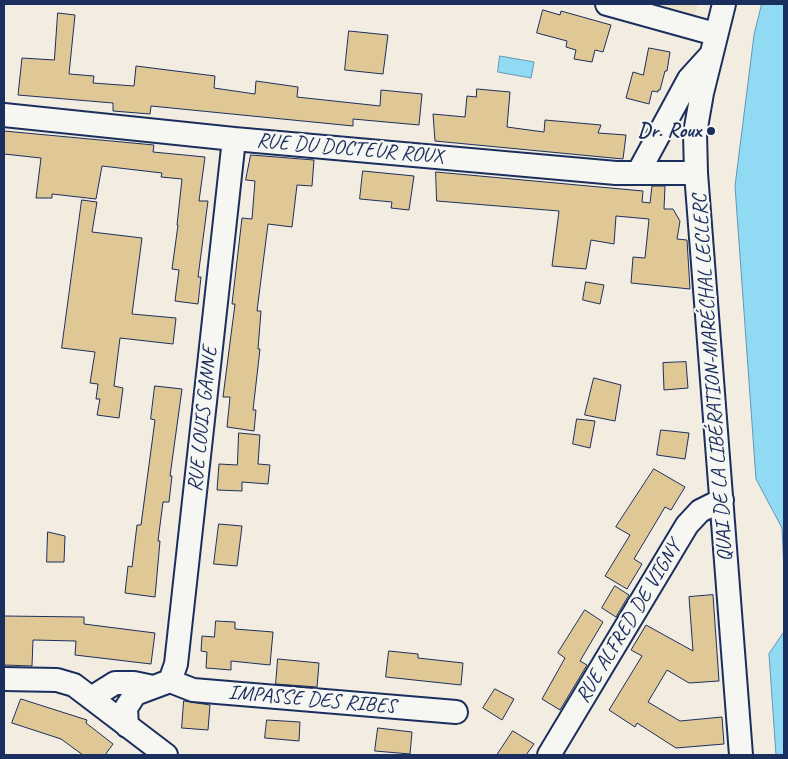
<!DOCTYPE html>
<meta charset="utf-8">
<style>
body{margin:0}
#map{position:relative;width:788px;height:759px;overflow:hidden;background:#f2ede0;font-family:Caveat,sans-serif}
canvas{display:block}
.frame{position:absolute;inset:0;border:5px solid #1b2f5e;pointer-events:none}
</style>
<div id="map">
<canvas width="788" height="759"></canvas>
<div class="frame"></div>
</div>
<script>
const c = document.querySelector('canvas').getContext('2d');
c.lineJoin = 'round';
function paint(path, color) { c.fillStyle = color; c.fill(path, 'evenodd'); }
function strokePath(path, color, width, dash) { c.strokeStyle = color; c.lineWidth = width; c.lineCap = dash ? 'butt' : 'round'; c.setLineDash(dash || []); c.stroke(path); }
function drawText(font, color, halo, rows, align = 'center') {
  c.font = font + ' Caveat,sans-serif'; c.lineWidth = 4.5; c.setLineDash([]); c.textBaseline = 'middle'; c.strokeStyle = halo; c.fillStyle = color; for (const [text, x, y, turn = 0] of rows) {
    c.save(); c.translate(x, y); c.rotate((+turn || 0) * Math.PI / 180); c.textAlign = isNaN(turn) ? turn : align; if (halo) c.strokeText(text, 0, 0); c.fillText(text, 0, 0); c.restore();
  }
}
paint(new Path2D(`
 M 651,4 L 698,4 L 694,17 Z`), '#ede2ca');
const water = new Path2D(`
 M 762,4 L 784,4 L 784,572 L 782,528 L 756,479 L 735,186 L 754,35 Z
 M 500,56 L 534,62 L 531,78 L 498,72 Z
 M 784,632 L 784,755 L 776,755 L 769,654 Z`);
paint(water, '#91daf3');
strokePath(water, '#6296b7', 1);
const building = new Path2D(`
 M 543,10 L 560,15 L 561,11 L 611,25 L 603,52 L 595,50 L 592,62 L 574,59 L 576,50 L 566,47 L 567,41 L 537,33 Z
 M 58,13 L 75,15 L 69,74 L 94,76 L 93,83 L 134,86 L 136,66 L 215,76 L 214,88 L 255,94 L 256,81 L 298,87 L 297,97 L 380,106 L 381,90 L 422,94 L 419,125 L 353,119 L 353,126 L 151,106 L 150,114 L 113,111 L 113,103 L 18,95 L 22,58 L 54,60 Z
 M 349,31 L 388,35 L 383,74 L 345,70 Z
 M 649,48 L 670,52 L 667,71 L 665,71 L 660,90 L 658,90 L 658,92 L 652,91 L 649,104 L 626,98 L 633,72 L 643,75 Z
 M 477,89 L 510,92 L 507,127 L 544,132 L 545,120 L 601,125 L 598,133 L 626,135 L 623,159 L 435,141 L 433,114 L 465,117 L 467,96 L 476,97 Z
 M 4,131 L 154,145 L 153,152 L 205,157 L 199,201 L 208,201 L 198,277 L 201,277 L 198,304 L 175,301 L 179,270 L 172,269 L 178,225 L 177,225 L 182,179 L 161,177 L 162,173 L 102,166 L 96,199 L 52,194 L 52,198 L 36,198 L 41,158 L 4,154 Z
 M 251,155 L 314,160 L 312,186 L 297,185 L 292,227 L 268,224 L 257,311 L 261,311 L 258,349 L 260,349 L 253,410 L 256,410 L 254,431 L 227,427 L 230,397 L 223,397 L 235,304 L 232,304 L 242,218 L 252,219 L 255,181 L 246,180 Z
 M 363,171 L 414,176 L 409,210 L 391,208 L 392,202 L 360,199 Z
 M 436,172 L 643,191 L 642,202 L 650,203 L 652,186 L 665,186 L 664,209 L 673,209 L 680,221 L 677,239 L 687,240 L 690,289 L 631,283 L 633,257 L 645,258 L 649,219 L 616,216 L 614,244 L 591,240 L 586,269 L 552,266 L 559,211 L 437,201 Z
 M 82,200 L 97,202 L 92,232 L 142,238 L 132,314 L 176,318 L 173,344 L 120,338 L 114,386 L 123,388 L 119,418 L 97,415 L 100,399 L 96,399 L 98,384 L 90,383 L 95,352 L 62,348 Z
 M 586,282 L 604,285 L 600,304 L 583,300 Z
 M 686,362 L 688,388 L 664,390 L 663,363 Z
 M 594,378 L 621,385 L 615,421 L 585,415 Z
 M 155,386 L 182,389 L 170,476 L 172,476 L 169,502 L 163,502 L 158,541 L 160,541 L 155,597 L 125,593 L 128,566 L 132,567 L 137,525 L 141,525 L 155,420 L 151,419 Z
 M 577,419 L 595,421 L 590,448 L 573,444 Z
 M 661,430 L 689,433 L 685,459 L 657,455 Z
 M 239,433 L 260,435 L 258,464 L 270,465 L 268,484 L 242,482 L 242,491 L 217,490 L 219,464 L 237,465 Z
 M 654,469 L 685,487 L 671,510 L 665,507 L 634,559 L 642,564 L 627,589 L 605,576 L 630,535 L 616,527 Z
 M 219,524 L 242,526 L 237,566 L 214,564 Z
 M 48,532 L 65,536 L 64,562 L 47,562 Z
 M 615,586 L 629,595 L 616,617 L 602,608 Z
 M 713,595 L 719,681 L 689,683 L 667,670 L 648,702 L 680,721 L 722,717 L 724,744 L 676,748 L 637,723 L 635,727 L 609,710 L 642,656 L 631,650 L 646,625 L 693,651 L 689,597 Z
 M 585,610 L 603,622 L 580,661 L 587,665 L 560,710 L 542,699 L 565,658 L 558,653 Z
 M 4,616 L 84,617 L 84,624 L 155,633 L 151,664 L 75,655 L 76,641 L 33,640 L 32,666 L 4,665 Z
 M 216,621 L 235,622 L 235,629 L 273,632 L 270,665 L 231,661 L 231,670 L 206,668 L 207,652 L 201,651 L 202,636 L 214,637 Z
 M 389,651 L 418,654 L 418,658 L 463,663 L 461,685 L 386,677 Z
 M 278,659 L 319,663 L 317,687 L 276,684 Z
 M 495,689 L 514,699 L 502,720 L 483,708 Z
 M 21,699 L 87,720 L 86,723 L 113,744 L 105,755 L 83,755 L 61,739 L 12,723 Z
 M 184,701 L 210,705 L 208,730 L 182,728 Z
 M 267,720 L 300,722 L 299,741 L 265,738 Z
 M 378,728 L 412,732 L 410,754 L 375,751 Z
 M 513,731 L 534,744 L 526,755 L 497,755 Z`);
paint(building, '#e0c796');
strokePath(building, '#1b2f5e', 1);
const minor = new Path2D(`
 M 607,4 L 715,34
 M 724,4 L 702,93 L 695,133 L 696,173 L 741,755
 M 4,115 L 234,139 L 616,173 L 696,173
 M 638,173 L 689,79 L 709,57
 M 4,679 L 57,680 L 74,685 L 166,755
 M 170,681 L 193,690 L 456,712
 M 98,703 L 99,693 L 115,683 L 134,683 L 153,687
 M 127,726 L 126,708 L 135,694 L 170,681 L 176,664 L 234,139
 M 549,755 L 687,525 L 700,511 L 722,500`);
strokePath(minor, '#1b2f5e', 26);
strokePath(minor, '#f6f6f2', 22);
for (const [x, y, r, color] of [
 [711,131,5,"#1b2f5e"]
]) { const dot = new Path2D(); dot.arc(x, y, r, 0, 2 * Math.PI); c.fillStyle = color; c.fill(dot); strokePath(dot, '#f6f6f2', 2); }
drawText('bold 21px', '#1b2f5e', '#f6f6f2', [
 ["Dr. Roux",701,131]
], 'right');
drawText('21px', '#1b2f5e', '#f6f6f2', [
 ["RUE DU DOCTEUR ROUX",350,149,5],
 ["QUAI DE LA LIBÉRATION-MARÉCHAL LECLERC",713,378,-94],
 ["RUE LOUIS GANNE",203,419,-84],
 ["RUE ALFRED DE VIGNY",629,622,-59],
 ["IMPASSE DES RIBES",312,700,5]
]);
</script>
